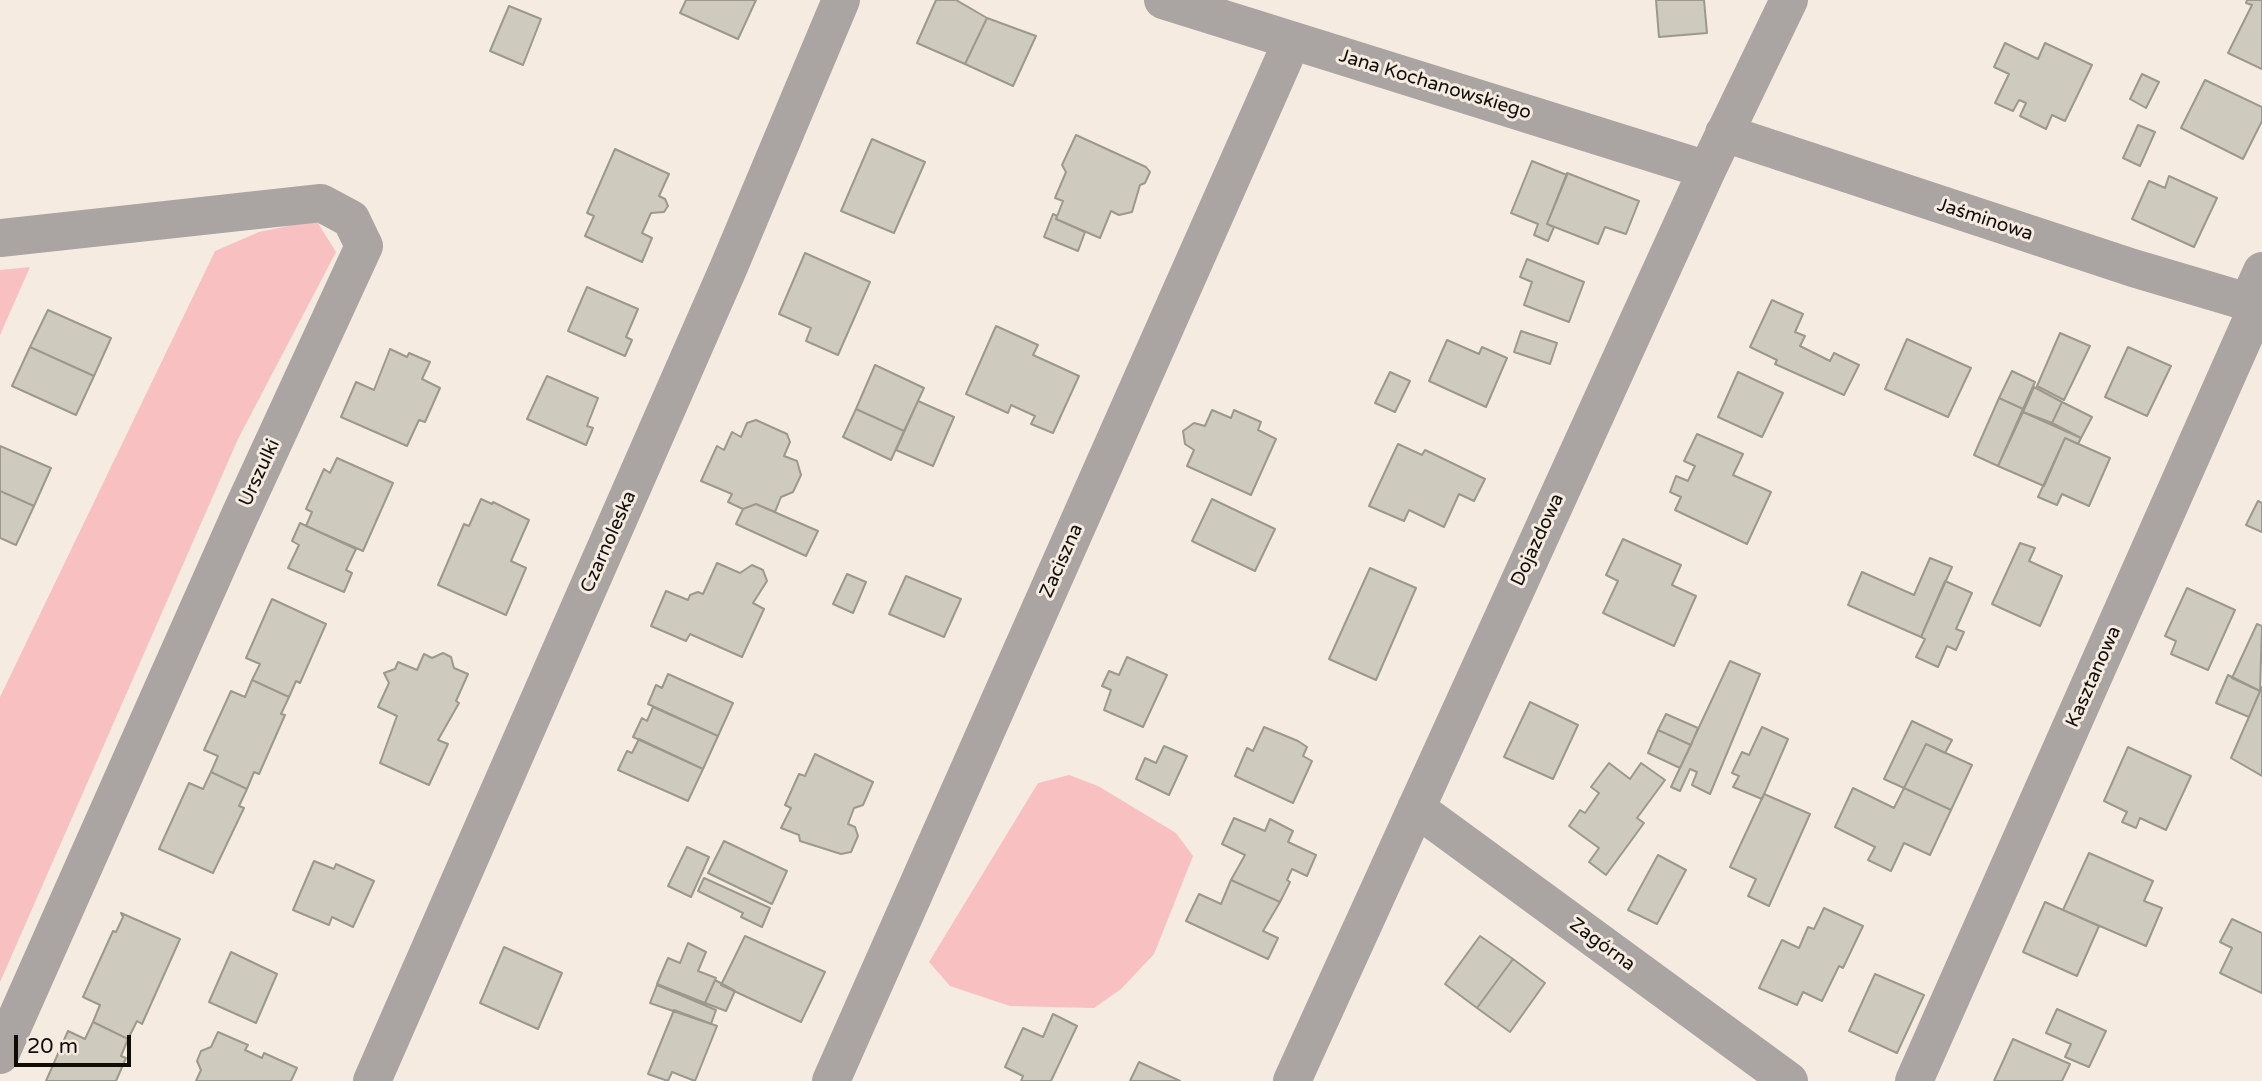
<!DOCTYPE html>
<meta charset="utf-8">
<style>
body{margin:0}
#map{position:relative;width:2262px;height:1081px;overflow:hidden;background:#f5ebe1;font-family:"Varela Round",sans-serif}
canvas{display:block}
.scale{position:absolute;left:14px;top:1035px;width:117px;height:32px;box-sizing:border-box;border:4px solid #100d09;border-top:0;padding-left:9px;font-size:21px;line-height:24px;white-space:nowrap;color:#100d09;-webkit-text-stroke:5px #f5ebe1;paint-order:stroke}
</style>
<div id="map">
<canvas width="2262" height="1081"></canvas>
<div class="scale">20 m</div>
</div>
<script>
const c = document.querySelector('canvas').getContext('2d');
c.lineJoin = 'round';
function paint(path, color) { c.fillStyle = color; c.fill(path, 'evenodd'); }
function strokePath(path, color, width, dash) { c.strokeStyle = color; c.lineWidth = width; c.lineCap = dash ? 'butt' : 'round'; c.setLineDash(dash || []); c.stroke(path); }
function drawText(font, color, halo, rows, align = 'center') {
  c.font = font + ' "Varela Round",sans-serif'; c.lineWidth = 6; c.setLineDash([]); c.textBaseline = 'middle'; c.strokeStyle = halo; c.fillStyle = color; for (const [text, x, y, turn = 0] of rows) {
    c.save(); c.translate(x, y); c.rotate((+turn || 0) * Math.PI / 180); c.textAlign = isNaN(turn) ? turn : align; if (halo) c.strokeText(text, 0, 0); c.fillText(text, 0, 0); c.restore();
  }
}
paint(new Path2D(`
 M 316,220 L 336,252 L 238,439 L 0,982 L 0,697 L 215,251 L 259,232 Z
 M 30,267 L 0,335 L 0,270 Z
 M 1069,775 L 1098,786 L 1176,833 L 1193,856 L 1154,954 L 1121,989 L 1094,1008 L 1010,1006 L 950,986 L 929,962 L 1038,783 Z`), '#f9c0c1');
const building = new Path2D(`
 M 686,0 L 756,0 L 738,39 L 680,13 Z
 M 936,0 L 956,0 L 987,18 L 965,64 L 917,43 Z
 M 1656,0 L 1704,0 L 1707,33 L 1659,37 Z
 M 2247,0 L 2262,0 L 2262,69 L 2228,53 L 2252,5 L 2246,3 Z
 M 509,6 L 541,19 L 523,65 L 490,51 Z
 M 987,18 L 1036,36 L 1013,86 L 965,64 Z
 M 2005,43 L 2038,59 L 2045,43 L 2092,65 L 2065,121 L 2052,115 L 2046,129 L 2020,116 L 2026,103 L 2019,100 L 2013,111 L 1995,103 L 2009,74 L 1994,67 Z
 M 2142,74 L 2159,82 L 2146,108 L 2130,99 Z
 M 2205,80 L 2262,107 L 2262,121 L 2243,159 L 2181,128 Z
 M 2138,125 L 2155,132 L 2140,166 L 2123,158 Z
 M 1076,135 L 1146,167 L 1150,172 L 1145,183 L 1140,185 L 1132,212 L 1119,215 L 1111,211 L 1100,238 L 1056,219 L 1063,201 L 1055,198 L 1066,172 L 1062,165 Z
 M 872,139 L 925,162 L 894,233 L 841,211 Z
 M 615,149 L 669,174 L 659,196 L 665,199 L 668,206 L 664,212 L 651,213 L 642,233 L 652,238 L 642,262 L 585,236 L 594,216 L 587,213 Z
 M 1532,161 L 1567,175 L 1547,224 L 1554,227 L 1548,241 L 1534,235 L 1538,224 L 1511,213 Z
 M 1567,173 L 1639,201 L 1626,234 L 1605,227 L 1598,244 L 1547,224 Z
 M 2169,176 L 2217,198 L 2194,247 L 2132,219 L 2149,181 L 2165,188 Z
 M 1053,214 L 1057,216 L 1056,219 L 1085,232 L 1078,251 L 1044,237 Z
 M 805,253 L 870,282 L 838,355 L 806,341 L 811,328 L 779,314 Z
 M 1527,259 L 1584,282 L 1569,322 L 1524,305 L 1532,282 L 1520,277 Z
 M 587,287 L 638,309 L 626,337 L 632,340 L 625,356 L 568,331 Z
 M 1772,300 L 1803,314 L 1795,332 L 1805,336 L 1800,346 L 1830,361 L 1834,353 L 1859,365 L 1844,395 L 1775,364 L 1777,360 L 1750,347 Z
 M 48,310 L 111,338 L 94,376 L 30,347 Z
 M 996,326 L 1038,345 L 1033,355 L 1079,376 L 1053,433 L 1031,424 L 1035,416 L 1011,405 L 1008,413 L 966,394 Z
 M 1521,331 L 1557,343 L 1550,364 L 1514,352 Z
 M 2060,333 L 2090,346 L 2064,400 L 2037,386 Z
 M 1907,339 L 1971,368 L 1948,417 L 1885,389 Z
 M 1447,340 L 1479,354 L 1482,347 L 1507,358 L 1486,407 L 1429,381 Z
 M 30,347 L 94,376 L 76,415 L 12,386 Z
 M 2128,347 L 2171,366 L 2147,416 L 2105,397 Z
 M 390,349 L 407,357 L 409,353 L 430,362 L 422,379 L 440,388 L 425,422 L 419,420 L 407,446 L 341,417 L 356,382 L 374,390 Z
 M 875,365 L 924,388 L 904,431 L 856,409 Z
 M 2012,371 L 2035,382 L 2023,409 L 1999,398 Z
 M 1390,372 L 1410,381 L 1395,412 L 1375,403 Z
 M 1738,372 L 1783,393 L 1762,437 L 1718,417 Z
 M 547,376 L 598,398 L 587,426 L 593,428 L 586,445 L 527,419 Z
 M 2034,387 L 2062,402 L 2052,423 L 2023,412 Z
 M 1999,398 L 2023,409 L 1998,466 L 1974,455 Z
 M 918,401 L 954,417 L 933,466 L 896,450 Z
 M 2062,402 L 2092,417 L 2081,438 L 2052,423 Z
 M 856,409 L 904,431 L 891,460 L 843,437 Z
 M 1212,410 L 1231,418 L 1234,410 L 1261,422 L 1258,430 L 1276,439 L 1251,495 L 1187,466 L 1194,450 L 1185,444 L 1183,431 L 1194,423 L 1205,426 Z
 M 2023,412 L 2081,438 L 2078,444 L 2065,438 L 2044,486 L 1998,466 Z
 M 756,420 L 787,434 L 790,442 L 784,456 L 797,461 L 801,475 L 793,492 L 781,497 L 775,512 L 756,504 L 743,509 L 728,502 L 732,494 L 701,481 L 717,446 L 724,450 L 732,432 L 741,437 L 747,423 Z
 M 1697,434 L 1743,454 L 1733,475 L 1771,492 L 1747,544 L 1675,510 L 1681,497 L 1670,492 L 1676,476 L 1688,481 L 1695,466 L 1684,461 Z
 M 2065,438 L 2110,458 L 2089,506 L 2062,494 L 2057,505 L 2038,497 Z
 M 1398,444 L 1422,455 L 1425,450 L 1485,479 L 1474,501 L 1459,494 L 1444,527 L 1409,510 L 1404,521 L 1369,506 Z
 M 0,446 L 51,468 L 34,506 L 0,491 Z
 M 337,458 L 393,483 L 363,551 L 306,526 L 312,512 L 306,509 L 324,469 L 330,473 Z
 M 0,491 L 34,506 L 16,545 L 0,538 Z
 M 481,499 L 492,504 L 493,502 L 529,520 L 511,561 L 526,568 L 506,615 L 438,585 L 464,524 L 469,526 Z
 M 1212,499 L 1275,529 L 1255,571 L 1192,541 Z
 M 2258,501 L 2262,503 L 2262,532 L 2246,525 Z
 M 756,504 L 818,531 L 806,556 L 736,524 L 743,509 Z
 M 300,523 L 356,549 L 346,570 L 352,573 L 344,592 L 288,568 L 299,545 L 292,541 Z
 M 1623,539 L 1681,565 L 1672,585 L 1696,596 L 1674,646 L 1603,613 L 1618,581 L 1606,575 Z
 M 2020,543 L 2035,548 L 2029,561 L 2062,576 L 2040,626 L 1992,604 Z
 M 1930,558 L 1952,567 L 1921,637 L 1848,605 L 1862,572 L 1914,595 Z
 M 717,563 L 740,573 L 752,565 L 763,570 L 767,581 L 753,603 L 764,609 L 742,657 L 690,634 L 686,641 L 651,626 L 666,591 L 688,600 L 690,595 L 698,592 L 703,594 Z
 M 1370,568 L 1416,588 L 1376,680 L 1329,659 Z
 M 847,574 L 866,582 L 853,613 L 833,604 Z
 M 906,576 L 961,599 L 944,637 L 889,614 Z
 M 1945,581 L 1972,593 L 1956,629 L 1964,632 L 1956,650 L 1947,646 L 1938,667 L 1916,657 L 1925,639 L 1921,637 Z
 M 2187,588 L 2235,610 L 2208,670 L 2171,654 L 2176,641 L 2165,636 Z
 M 272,599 L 326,624 L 300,683 L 296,681 L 289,697 L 252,680 L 260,664 L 246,658 Z
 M 2257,624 L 2262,626 L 2260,691 L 2232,678 Z
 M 443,653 L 451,657 L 454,668 L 468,674 L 456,701 L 459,703 L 438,740 L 448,744 L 429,785 L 380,763 L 397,716 L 378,707 L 389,683 L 384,673 L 395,669 L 398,662 L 417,670 L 424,654 L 432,658 Z
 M 1127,657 L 1167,675 L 1143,727 L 1104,710 L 1111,690 L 1102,686 L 1109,671 L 1119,675 Z
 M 1730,661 L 1760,674 L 1710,794 L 1692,785 L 1697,772 L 1690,769 L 1680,791 L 1671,787 Z
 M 668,674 L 733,703 L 718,736 L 648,704 L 656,685 L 662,688 Z
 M 2228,675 L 2260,691 L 2249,717 L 2216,703 Z
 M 252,680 L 289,697 L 281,714 L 285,715 L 259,774 L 254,772 L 247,789 L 211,772 L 218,756 L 204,750 L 231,691 L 245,697 Z
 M 2262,687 L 2262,776 L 2231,758 Z
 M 1530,702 L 1578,725 L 1553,779 L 1504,757 Z
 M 653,707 L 718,736 L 703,769 L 633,737 L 642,718 L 647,721 Z
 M 1666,714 L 1698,728 L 1691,745 L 1658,730 Z
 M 1912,721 L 1952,740 L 1945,753 L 1926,744 L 1904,788 L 1884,779 Z
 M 1264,727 L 1298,741 L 1307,747 L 1303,756 L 1312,761 L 1293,803 L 1235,776 L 1247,748 L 1253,751 Z
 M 1762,727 L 1788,739 L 1762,799 L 1733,787 L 1739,776 L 1732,773 L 1742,752 L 1749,755 Z
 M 1658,730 L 1691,745 L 1680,768 L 1648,753 Z
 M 639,739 L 703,769 L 688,801 L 618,770 L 627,751 L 632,753 Z
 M 1926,744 L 1972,765 L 1951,810 L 1904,788 Z
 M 1164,746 L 1187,756 L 1169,795 L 1136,779 L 1145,758 L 1156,763 Z
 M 2128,747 L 2191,776 L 2166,830 L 2140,818 L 2136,828 L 2122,822 L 2127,812 L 2104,801 Z
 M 815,754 L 873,782 L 863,805 L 854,808 L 848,824 L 855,827 L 858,836 L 851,852 L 841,854 L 800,841 L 799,835 L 781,828 L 791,808 L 785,805 L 799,774 L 805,776 Z
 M 1609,763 L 1630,779 L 1641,763 L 1665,780 L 1637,818 L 1644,823 L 1606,875 L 1589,862 L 1599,848 L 1569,826 L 1580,810 L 1585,813 L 1599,793 L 1591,787 Z
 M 211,772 L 247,789 L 239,806 L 244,808 L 213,873 L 159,849 L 189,783 L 203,789 Z
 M 1853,788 L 1894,808 L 1904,788 L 1951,810 L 1930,855 L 1904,843 L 1891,871 L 1868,860 L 1875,847 L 1835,827 Z
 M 1764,794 L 1810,814 L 1769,906 L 1748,896 L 1756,879 L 1730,867 Z
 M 1234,818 L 1265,831 L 1270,819 L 1293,831 L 1288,842 L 1316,855 L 1307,876 L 1292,869 L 1287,880 L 1290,882 L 1280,902 L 1231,880 L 1245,855 L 1222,844 Z
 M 724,841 L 787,871 L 772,904 L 708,873 Z
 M 687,847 L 709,857 L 691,897 L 668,886 Z
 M 2089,853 L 2153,881 L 2144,901 L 2162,908 L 2146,946 L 2063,910 Z
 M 1658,855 L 1686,870 L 1657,924 L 1628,910 Z
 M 314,861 L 334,869 L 336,864 L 374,881 L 353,927 L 332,917 L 329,925 L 293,910 Z
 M 704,878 L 770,908 L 762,927 L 741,917 L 743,913 L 698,891 Z
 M 1231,880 L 1280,902 L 1263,931 L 1278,938 L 1268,959 L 1186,921 L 1199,894 L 1221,904 Z
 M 2045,902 L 2099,926 L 2077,976 L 2023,952 Z
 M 1824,908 L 1863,926 L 1843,968 L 1839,966 L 1822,1001 L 1803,992 L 1797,1005 L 1759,988 L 1782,940 L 1799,948 L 1808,927 L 1814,929 Z
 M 121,913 L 180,939 L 142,1024 L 137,1021 L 128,1039 L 93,1022 L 100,1005 L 83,997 L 113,931 L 116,932 L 123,917 Z
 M 2232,919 L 2262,933 L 2262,993 L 2220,973 L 2232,948 L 2220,942 Z
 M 745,936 L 825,972 L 801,1022 L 721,985 Z
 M 1480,936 L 1513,959 L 1477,1008 L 1445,984 Z
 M 688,943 L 706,952 L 698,971 L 716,978 L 705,1003 L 657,984 L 668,958 L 680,963 Z
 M 504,947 L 562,973 L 538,1029 L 480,1003 Z
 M 231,952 L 277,974 L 256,1023 L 209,1002 Z
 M 1513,959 L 1545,983 L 1510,1032 L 1477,1008 Z
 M 1875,974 L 1924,995 L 1897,1053 L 1849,1031 Z
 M 715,980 L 735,991 L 726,1011 L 705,1003 Z
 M 657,985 L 716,1010 L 711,1024 L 650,1003 Z
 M 2057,1009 L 2106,1031 L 2089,1067 L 2065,1057 L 2071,1044 L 2046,1033 Z
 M 674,1010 L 717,1026 L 695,1081 L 672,1072 L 668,1081 L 648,1074 Z
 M 1053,1014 L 1077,1026 L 1051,1081 L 1021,1081 L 1023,1076 L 1005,1067 L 1023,1028 L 1043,1037 Z
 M 93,1022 L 128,1039 L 121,1056 L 126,1058 L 116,1081 L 46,1081 L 68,1031 L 85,1039 Z
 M 218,1032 L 248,1045 L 245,1050 L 262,1058 L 264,1053 L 297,1068 L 291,1081 L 196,1081 L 201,1070 L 197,1061 L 201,1051 L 211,1047 Z
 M 2013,1039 L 2070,1064 L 2062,1081 L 1994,1081 Z
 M 1139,1062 L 1180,1081 L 1130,1081 Z`);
paint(building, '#cecbbe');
strokePath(building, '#9b988c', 2);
strokePath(new Path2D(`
 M 1163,0 L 1707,170
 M 1724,133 L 2133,268 L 2248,302
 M 0,238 L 321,203 L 351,219 L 364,246 L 240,515 L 0,1055
 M 1416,808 L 1789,1081
 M 372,1081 L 728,269 L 841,0
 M 831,1081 L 1292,41
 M 1292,1081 L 1707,170 L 1789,0
 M 1914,1081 L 2252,319 L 2248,302 L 2262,271`), '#aaa4a2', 38);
drawText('19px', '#100d09', '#f5ebe1', [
 ["Jana Kochanowskiego",1435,85,17],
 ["Jaśminowa",1985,220,18],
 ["Urszulki",260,473,-65],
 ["Dojazdowa",1538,540,-65],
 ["Czarnoleska",609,542,-66],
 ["Zaciszna",1062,561,-66],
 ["Kasztanowa",2094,677,-66],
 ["Zagórna",1602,945,36]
]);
</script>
